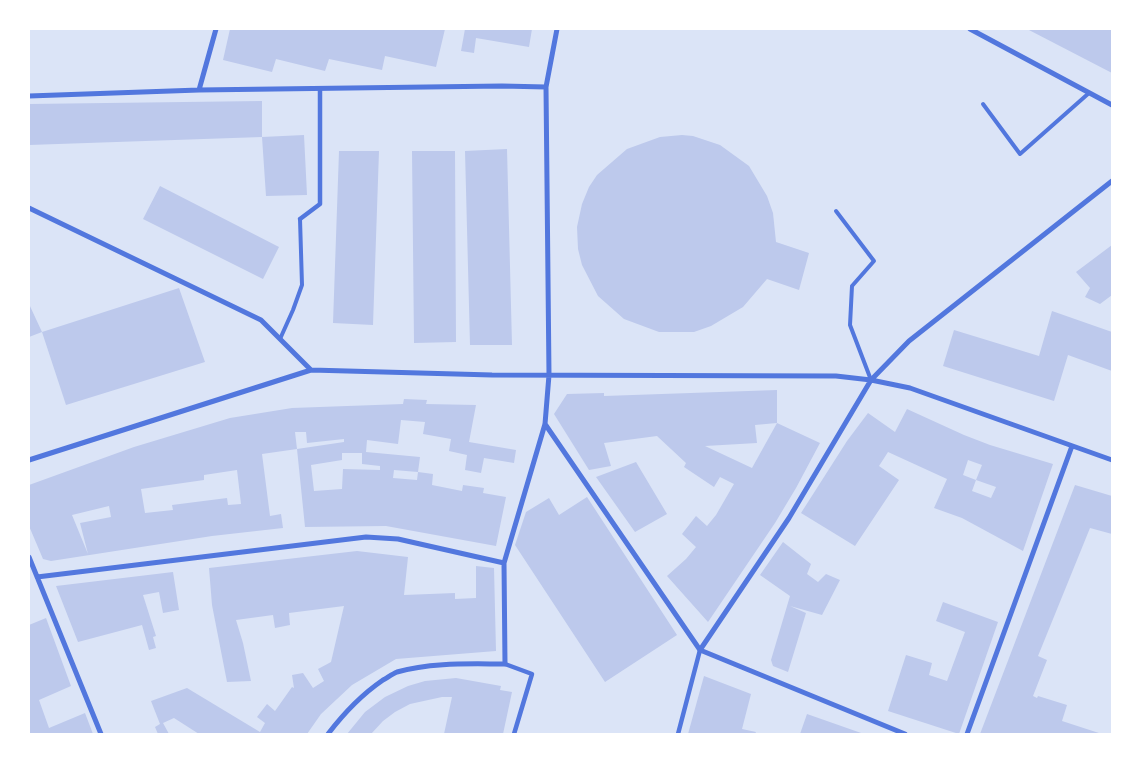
<!DOCTYPE html>
<style>
body{margin:0}
#map{position:relative;width:1141px;height:763px;overflow:hidden;background:#f2f2f2;font-family:Ubuntu,sans-serif}
canvas{display:block}
.frame{position:absolute;inset:0;border:30px solid #fff;pointer-events:none}
</style>
<div id="map">
<canvas width="1141" height="763"></canvas>
<div class="frame"></div>
</div>
<script>
const c = document.querySelector('canvas').getContext('2d');
c.lineJoin = 'round';
function paint(path, color) { c.fillStyle = color; c.fill(path, 'evenodd'); }
function strokePath(path, color, width, dash) { c.strokeStyle = color; c.lineWidth = width; c.lineCap = dash ? 'butt' : 'round'; c.setLineDash(dash || []); c.stroke(path); }
paint(new Path2D(`
 M 29,29 L 1112,29 L 1112,734 L 29,734 Z`), '#dbe4f7');
paint(new Path2D(`
 M 230,29 L 445,29 L 436,67 L 385,56 L 382,70 L 329,59 L 325,71 L 276,59 L 272,72 L 223,60 Z
 M 465,29 L 532,29 L 529,47 L 476,38 L 474,53 L 461,51 Z
 M 1027,29 L 1112,29 L 1112,73 Z
 M 262,101 L 262,137 L 304,135 L 307,195 L 266,196 L 262,137 L 29,145 L 29,104 Z
 M 682,135 L 693,136 L 720,145 L 749,166 L 767,196 L 773,213 L 776,242 L 809,253 L 799,290 L 767,279 L 743,307 L 711,326 L 694,332 L 659,332 L 624,319 L 598,296 L 582,265 L 578,249 L 577,227 L 582,204 L 589,187 L 597,175 L 627,149 L 660,137 Z
 M 507,149 L 512,345 L 470,345 L 465,151 Z
 M 339,151 L 379,151 L 373,325 L 333,323 Z
 M 412,151 L 455,151 L 456,342 L 414,343 Z
 M 160,186 L 279,247 L 263,279 L 143,219 Z
 M 1112,245 L 1112,295 L 1100,304 L 1085,297 L 1090,288 L 1076,272 Z
 M 179,288 L 205,362 L 66,405 L 42,332 Z
 M 29,304 L 42,332 L 29,337 Z
 M 1052,311 L 1112,332 L 1112,371 L 1068,355 L 1054,401 L 943,366 L 954,330 L 1039,356 Z
 M 777,390 L 777,423 L 755,425 L 757,443 L 705,446 L 752,468 L 777,423 L 820,443 L 796,488 L 775,523 L 708,622 L 667,576 L 686,559 L 696,547 L 682,534 L 696,516 L 707,526 L 716,515 L 734,484 L 720,477 L 714,487 L 684,467 L 686,463 L 657,436 L 604,443 L 611,466 L 589,470 L 554,414 L 567,394 L 604,393 L 604,396 Z
 M 404,399 L 427,400 L 426,404 L 476,405 L 469,442 L 516,450 L 514,463 L 484,458 L 481,473 L 465,470 L 467,455 L 449,451 L 451,439 L 423,434 L 425,422 L 401,420 L 398,444 L 367,440 L 366,452 L 420,457 L 418,472 L 394,470 L 393,478 L 417,480 L 418,472 L 433,474 L 432,485 L 462,491 L 463,485 L 484,488 L 483,493 L 506,497 L 496,546 L 386,526 L 305,527 L 297,449 L 262,454 L 270,516 L 281,514 L 283,528 L 212,536 L 51,561 L 43,559 L 29,526 L 29,485 L 134,447 L 230,418 L 292,408 L 403,404 ZM 295,432 L 306,432 L 307,443 L 344,439 L 344,442 L 297,449 ZM 342,453 L 362,453 L 362,464 L 380,466 L 380,470 L 343,469 L 342,489 L 314,491 L 311,465 L 342,460 ZM 237,470 L 241,504 L 228,505 L 227,498 L 172,505 L 173,510 L 145,513 L 141,489 L 204,480 L 204,475 ZM 109,506 L 111,517 L 80,523 L 88,554 L 72,515 Z
 M 907,409 L 964,435 L 990,445 L 1053,464 L 1023,551 L 962,518 L 934,508 L 947,479 L 888,452 L 879,466 L 899,480 L 855,546 L 801,513 L 847,441 L 868,413 L 895,432 ZM 968,460 L 982,465 L 976,480 L 996,487 L 991,498 L 972,491 L 976,480 L 963,475 Z
 M 636,462 L 667,514 L 635,532 L 596,477 Z
 M 1075,485 L 1112,496 L 1112,534 L 1090,528 L 1038,656 L 1047,660 L 1033,696 L 1037,698 L 1038,696 L 1067,705 L 1062,721 L 1102,734 L 980,734 Z
 M 587,497 L 677,635 L 605,682 L 515,545 L 526,512 L 549,498 L 559,515 Z
 M 783,542 L 811,564 L 807,574 L 818,582 L 826,574 L 840,580 L 822,615 L 790,606 L 806,613 L 788,672 L 773,666 L 771,660 L 790,596 L 760,575 Z
 M 357,551 L 408,557 L 404,595 L 455,593 L 455,599 L 476,598 L 476,566 L 494,568 L 496,651 L 396,659 L 352,685 L 321,714 L 307,734 L 199,734 L 174,718 L 163,723 L 169,734 L 158,734 L 155,727 L 160,724 L 151,701 L 187,688 L 260,732 L 265,723 L 257,717 L 267,704 L 275,711 L 292,687 L 294,688 L 292,675 L 303,673 L 313,688 L 324,681 L 318,669 L 331,662 L 344,606 L 289,613 L 290,625 L 275,628 L 273,615 L 236,620 L 243,643 L 251,681 L 227,682 L 212,605 L 209,568 Z
 M 173,572 L 179,610 L 163,613 L 159,592 L 143,595 L 156,636 L 153,637 L 156,648 L 149,650 L 142,625 L 78,642 L 56,586 Z
 M 943,602 L 998,622 L 959,734 L 888,711 L 906,655 L 932,663 L 929,675 L 947,681 L 965,632 L 936,621 Z
 M 46,618 L 71,686 L 39,700 L 49,728 L 85,713 L 93,734 L 29,734 L 29,625 Z
 M 704,676 L 751,694 L 742,729 L 756,732 L 755,734 L 688,734 Z
 M 456,678 L 501,686 L 500,690 L 512,692 L 503,734 L 444,734 L 452,697 L 442,697 L 410,704 L 395,712 L 383,721 L 371,734 L 347,734 L 365,712 L 385,697 L 408,686 L 425,681 Z
 M 807,714 L 864,734 L 800,734 Z`), '#bdc9ec');
strokePath(new Path2D(`
 M 983,104 L 1020,154 L 1089,93
 M 836,211 L 874,261 L 852,286 L 850,325 L 871,380
 M 280,339 L 293,310 L 302,285 L 300,219`), '#5277de', 4);
strokePath(new Path2D(`
 M 300,219 L 320,204 L 320,89
 M 505,664 L 532,674 L 514,734
 M 678,734 L 700,650`), '#5277de', 4.5);
strokePath(new Path2D(`
 M 970,29 L 1112,105
 M 199,90 L 216,29
 M 29,96 L 199,90 L 502,86 L 546,87
 M 29,208 L 261,320 L 311,370
 M 545,424 L 700,650
 M 29,460 L 311,370 L 492,375 L 836,376 L 871,380 L 910,388 L 1112,460
 M 29,557 L 101,734
 M 37,577 L 366,537 L 398,539 L 504,563
 M 700,650 L 789,518 L 871,380 L 909,341 L 1112,181
 M 700,650 L 905,734
 M 328,734 C 344,713 361,695 383,680 C 387,678 392,674 397,672 C 431,662 470,664 505,664 L 504,563 L 545,424 L 549,375 L 546,87 L 557,29
 M 967,734 L 1072,446`), '#5277de', 5);
</script>
